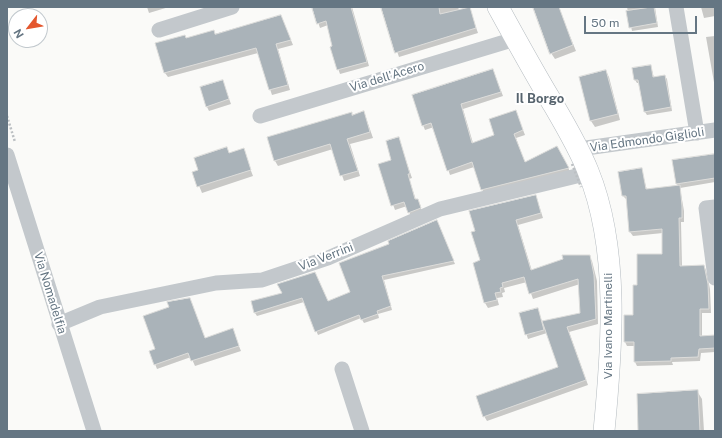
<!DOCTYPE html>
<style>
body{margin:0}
#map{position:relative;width:722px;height:438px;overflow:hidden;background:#fafaf8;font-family:"Public Sans",sans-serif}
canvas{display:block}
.frame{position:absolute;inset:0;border:8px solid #657683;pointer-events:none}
.north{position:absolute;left:8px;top:8px;width:40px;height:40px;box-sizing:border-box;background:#fff;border:1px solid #c1c8cd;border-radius:50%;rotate:239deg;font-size:11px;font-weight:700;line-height:16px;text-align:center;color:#657683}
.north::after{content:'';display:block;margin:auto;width:14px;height:18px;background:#e4572e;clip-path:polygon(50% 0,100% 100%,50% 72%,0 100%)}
.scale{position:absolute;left:584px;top:16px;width:113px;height:18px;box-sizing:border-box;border:2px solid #657683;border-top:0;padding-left:5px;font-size:12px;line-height:14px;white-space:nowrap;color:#657683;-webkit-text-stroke:3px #fff;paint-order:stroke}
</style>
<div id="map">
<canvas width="722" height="438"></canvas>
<div class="frame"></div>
<div class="north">N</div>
<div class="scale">50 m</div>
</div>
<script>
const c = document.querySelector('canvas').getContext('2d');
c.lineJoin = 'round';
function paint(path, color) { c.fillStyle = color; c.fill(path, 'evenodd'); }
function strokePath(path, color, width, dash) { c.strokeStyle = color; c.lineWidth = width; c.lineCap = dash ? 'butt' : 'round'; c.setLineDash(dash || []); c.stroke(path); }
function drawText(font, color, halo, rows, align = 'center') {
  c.font = font + ' "Public Sans",sans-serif'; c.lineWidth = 4; c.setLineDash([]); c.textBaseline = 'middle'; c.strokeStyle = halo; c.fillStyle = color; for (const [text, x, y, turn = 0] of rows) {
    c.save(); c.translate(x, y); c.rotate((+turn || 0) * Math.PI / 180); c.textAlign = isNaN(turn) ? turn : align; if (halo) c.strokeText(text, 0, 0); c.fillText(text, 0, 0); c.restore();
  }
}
paint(new Path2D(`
 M 147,7 L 169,7 L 149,13 Z
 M 313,7 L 352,7 L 369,66 L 340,74 L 331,48 L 333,47 L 328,25 L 320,28 Z
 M 382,7 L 458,7 L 459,10 L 469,7 L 478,33 L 399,57 Z
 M 540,7 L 558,7 L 576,51 L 555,59 L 551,53 Z
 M 627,7 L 655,7 L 658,27 L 632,31 Z
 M 701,7 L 715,7 L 715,16 L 704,18 Z
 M 281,16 L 293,45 L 278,49 L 290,90 L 272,95 L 258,53 L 168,77 L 165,73 L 187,39 L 219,42 Z
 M 715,36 L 715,88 L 706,37 Z
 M 651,66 L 654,78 L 665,76 L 667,79 L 672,111 L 647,115 L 645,112 L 640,83 L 637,83 L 635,80 Z
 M 493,70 L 503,96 L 463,109 L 473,143 L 495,136 L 516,112 L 525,135 L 516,138 L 525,163 L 556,147 L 571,173 L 484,194 L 474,167 L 450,175 L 434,127 L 425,130 L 423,125 Z
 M 606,71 L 609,77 L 620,120 L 595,127 L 591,121 L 580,78 Z
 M 224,85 L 231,104 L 209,111 L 207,107 Z
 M 364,112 L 373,138 L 350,144 L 360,176 L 344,181 L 333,149 L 278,166 L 275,161 L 352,116 Z
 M 398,138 L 412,178 L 409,179 L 416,200 L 420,204 L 422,212 L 411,217 L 407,206 L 395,210 L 379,165 L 392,161 Z
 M 227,149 L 230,154 L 243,150 L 253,176 L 202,193 L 194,173 L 199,171 Z
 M 715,155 L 715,182 L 680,188 L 684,211 L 684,222 L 681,222 L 682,266 L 704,266 L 706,270 L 710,289 L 711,313 L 702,313 L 702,337 L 715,336 L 715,352 L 701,353 L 700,361 L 672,362 L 673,365 L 637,366 L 635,362 L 635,346 L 627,346 L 625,342 L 634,316 L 663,255 L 663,233 L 633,236 L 630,232 L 627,200 L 623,196 L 641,169 L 647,190 L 678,186 L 677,184 Z
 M 536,196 L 543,218 L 518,225 L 532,271 L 589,256 L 592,261 L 597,281 L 598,324 L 569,332 L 588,385 L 487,421 L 484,416 L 559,367 L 547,333 L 528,339 L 520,314 L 538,309 L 542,322 L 581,314 L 580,284 L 533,299 L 527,282 L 504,288 L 505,292 L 502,293 L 503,297 L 497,298 L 499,305 L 488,308 L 485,303 L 474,263 L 481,261 Z
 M 438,225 L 455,264 L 384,280 L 392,310 L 378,314 L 379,318 L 364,323 L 361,318 L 318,335 L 304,302 L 257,316 L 255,313 L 284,293 L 328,302 L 351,292 Z
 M 232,329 L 241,351 L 195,366 L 191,357 L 157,369 L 155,364 L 205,339 Z
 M 697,391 L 702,399 L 704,431 L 639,431 Z`), '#0003');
const building = new Path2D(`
 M 312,7 L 351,7 L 367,62 L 337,70 L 330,47 L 332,46 L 326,21 L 317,24 Z
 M 381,7 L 439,7 L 440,14 L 470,7 L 476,28 L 395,53 Z
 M 533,7 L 559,7 L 573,45 L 550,54 Z
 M 654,7 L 657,23 L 629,28 L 626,11 Z
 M 281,15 L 291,40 L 276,44 L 288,85 L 269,90 L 256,48 L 164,73 L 155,43 L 185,35 L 186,38 L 214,30 L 215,34 Z
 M 651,65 L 653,77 L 665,75 L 671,107 L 644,112 L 638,80 L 634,80 L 632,68 Z
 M 493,69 L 501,92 L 461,104 L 472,143 L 494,135 L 489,119 L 516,110 L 523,130 L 514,134 L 525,162 L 557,146 L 569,168 L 481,190 L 472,162 L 447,171 L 431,123 L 422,126 L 412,95 Z
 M 606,70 L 618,114 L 590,121 L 579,77 Z
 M 223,80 L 229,99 L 206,107 L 200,87 Z
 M 364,111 L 370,132 L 347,139 L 358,171 L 340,176 L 330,144 L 274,161 L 267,137 L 352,112 L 352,115 Z
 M 399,137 L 410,174 L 408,174 L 415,199 L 418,199 L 421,208 L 408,213 L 404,202 L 391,206 L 378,164 L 391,160 L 386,141 Z
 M 227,147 L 229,153 L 244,148 L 251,170 L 197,187 L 192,172 L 198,170 L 194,158 Z
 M 715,154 L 715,178 L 676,184 L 672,160 Z
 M 642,168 L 646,189 L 680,185 L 682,206 L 682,218 L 679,218 L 680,266 L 704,265 L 708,284 L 709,309 L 700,309 L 700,336 L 715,335 L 715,348 L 699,349 L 698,357 L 671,358 L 671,361 L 634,362 L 634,342 L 624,342 L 624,315 L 633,315 L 633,285 L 637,285 L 637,254 L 662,254 L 662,229 L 629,232 L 626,196 L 622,196 L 618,172 Z
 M 536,195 L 541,213 L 516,220 L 531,270 L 563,259 L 562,255 L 590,255 L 594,275 L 596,319 L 567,327 L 586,380 L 483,417 L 476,396 L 558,367 L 542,321 L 580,313 L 578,279 L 529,294 L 524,277 L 502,283 L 503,287 L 500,288 L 501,292 L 495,293 L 497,300 L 484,303 L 473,263 L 480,260 L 471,232 L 475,231 L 469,211 Z
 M 437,220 L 454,261 L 382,276 L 391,306 L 377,311 L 378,314 L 361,320 L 359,315 L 315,332 L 302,298 L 254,313 L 251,301 L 282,293 L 277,284 L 315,272 L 328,301 L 350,292 L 339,263 L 389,244 L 388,241 Z
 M 190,298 L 205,338 L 233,328 L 239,346 L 191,361 L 188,353 L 154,365 L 149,351 L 155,349 L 143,316 L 169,307 L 167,302 Z
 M 538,308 L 544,330 L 525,335 L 519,313 Z
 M 698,390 L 700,431 L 638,431 L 637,394 Z`);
paint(building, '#aab3b9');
strokePath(building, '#dcdcda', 1);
const secondary = new Path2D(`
 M 498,7 C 515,38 532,69 550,99 C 564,123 578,146 588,171 C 620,249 612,349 604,431`);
strokePath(secondary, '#b3babf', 22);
strokePath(new Path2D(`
 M 7,116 L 15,142`), '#bbbfc2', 2.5, [2, 2]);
strokePath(new Path2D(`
 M 676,7 L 697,133
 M 159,30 L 232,7
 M 260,116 L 515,39
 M 579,149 L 715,130
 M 7,155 L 94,431
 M 715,207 L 706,208 L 715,278
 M 59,324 L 100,307 L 216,283 L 262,280 L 328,258 L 440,209 L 589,173
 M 342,369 L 362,431`), '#c3c8cc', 15);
strokePath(secondary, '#fff', 21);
strokePath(new Path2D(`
 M 572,164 L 581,187`), '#bbbfc2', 2.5, [2, 2]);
drawText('12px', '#657683', '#fff', [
 ["Via dell'Acero",387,77,-17],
 ["Via Edmondo Giglioli",647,140,-8],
 ["Via Verrini",326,257,-21],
 ["Via Nomadelfia",50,293,73],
 ["Via Ivano Martinelli",608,326,-90]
]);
drawText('bold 13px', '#57646e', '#fff', [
 ["Il Borgo",540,99]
]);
</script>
